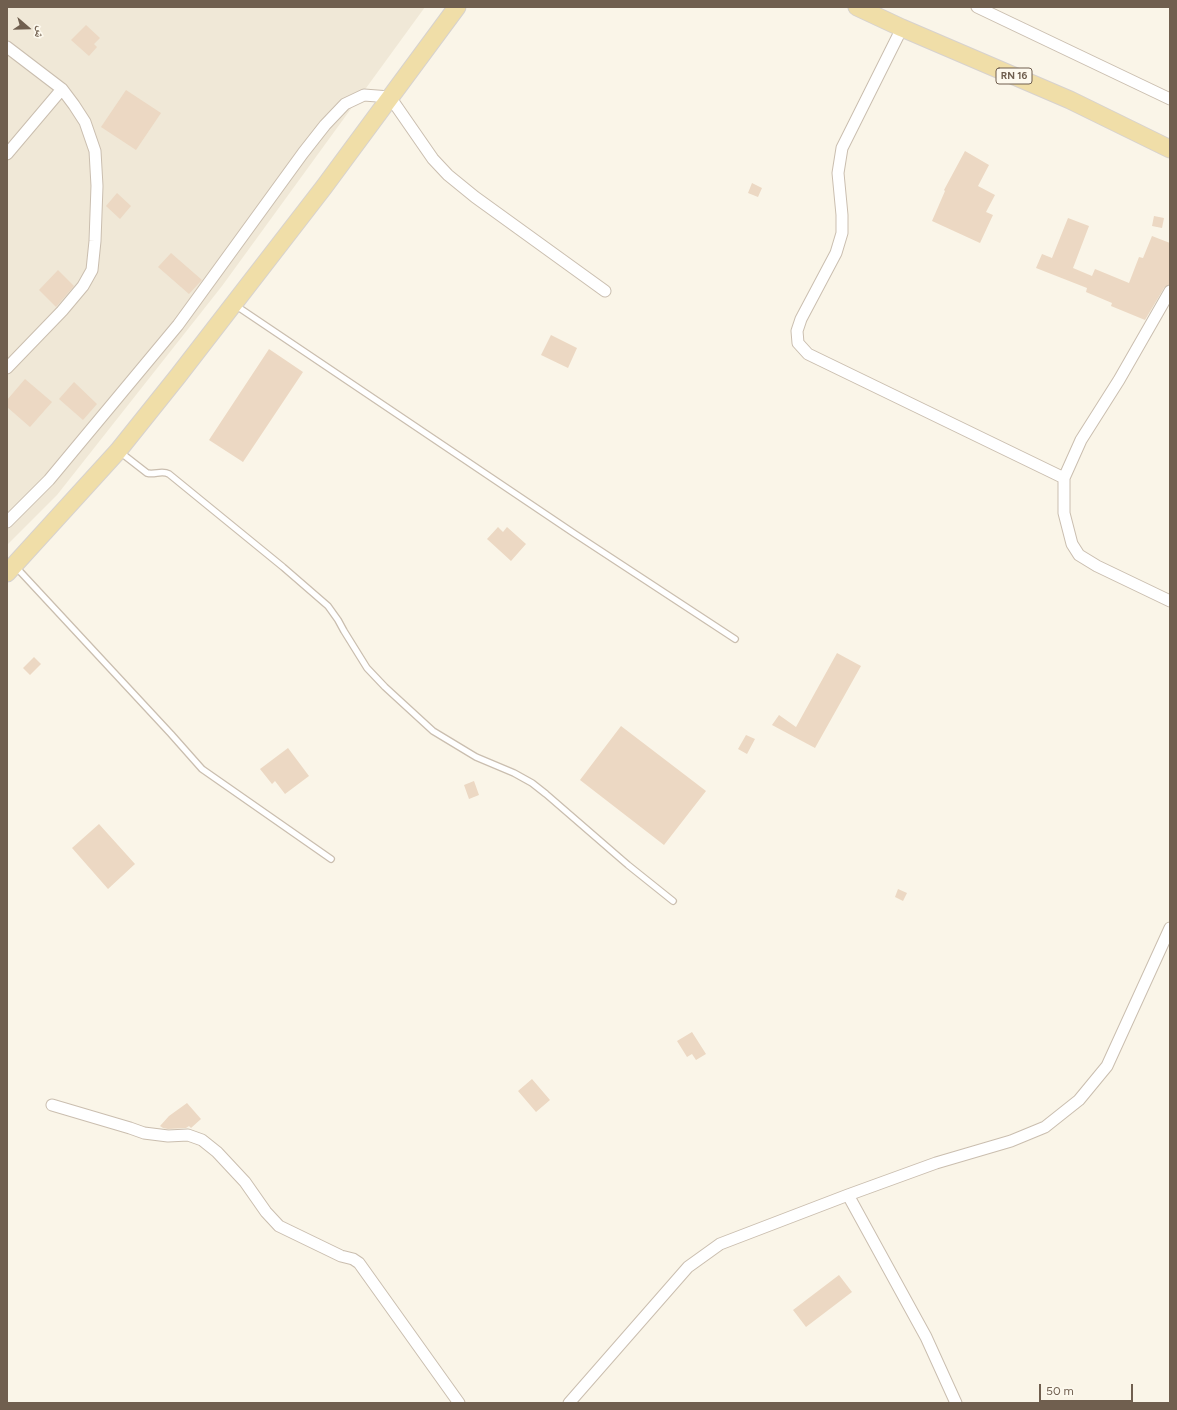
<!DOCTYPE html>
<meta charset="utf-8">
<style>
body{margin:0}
#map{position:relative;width:1177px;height:1410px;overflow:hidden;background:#faf5e8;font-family:Figtree,"Noto Naskh Arabic",sans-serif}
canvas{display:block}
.frame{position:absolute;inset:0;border:8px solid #705f4f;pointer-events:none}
.north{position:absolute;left:8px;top:8px;width:40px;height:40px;-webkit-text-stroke:3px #fdf9ee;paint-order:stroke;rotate:110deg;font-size:11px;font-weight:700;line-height:16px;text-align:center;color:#705f4f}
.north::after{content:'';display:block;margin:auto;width:14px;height:18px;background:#705f4f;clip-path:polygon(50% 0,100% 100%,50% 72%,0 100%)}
.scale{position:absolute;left:1039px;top:1384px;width:94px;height:18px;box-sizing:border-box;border:2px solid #705f4f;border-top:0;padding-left:5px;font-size:12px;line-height:14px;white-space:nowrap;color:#705f4f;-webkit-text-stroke:3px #fdf9ee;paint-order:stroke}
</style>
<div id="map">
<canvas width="1177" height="1410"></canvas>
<div class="frame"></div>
<div class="north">ش</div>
<div class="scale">50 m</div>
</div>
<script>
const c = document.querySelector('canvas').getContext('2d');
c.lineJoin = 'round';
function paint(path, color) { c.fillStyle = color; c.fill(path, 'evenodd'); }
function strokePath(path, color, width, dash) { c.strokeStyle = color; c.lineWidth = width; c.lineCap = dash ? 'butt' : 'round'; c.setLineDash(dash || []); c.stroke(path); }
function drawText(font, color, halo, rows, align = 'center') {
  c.font = font + ' Figtree,sans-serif'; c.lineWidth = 4; c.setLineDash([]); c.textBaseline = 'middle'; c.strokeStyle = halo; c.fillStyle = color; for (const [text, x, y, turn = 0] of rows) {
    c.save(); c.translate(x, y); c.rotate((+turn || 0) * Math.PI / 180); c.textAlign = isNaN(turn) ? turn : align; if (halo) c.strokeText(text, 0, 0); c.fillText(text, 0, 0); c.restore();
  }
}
paint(new Path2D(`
 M 7,7 L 425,7 L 222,286 L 57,495 L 7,545 Z`), '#f0e8d7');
paint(new Path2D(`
 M 86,25 L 100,38 L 94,44 L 97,47 L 89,56 L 71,40 Z
 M 126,90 L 161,113 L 136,150 L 101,127 Z
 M 965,151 L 989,165 L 978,186 L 995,195 L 986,212 L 993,215 L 980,243 L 932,221 L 945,191 L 944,190 Z
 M 752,183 L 762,188 L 758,197 L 748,193 Z
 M 117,193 L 131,206 L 120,219 L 106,206 Z
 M 1154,216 L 1164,218 L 1162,228 L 1152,226 Z
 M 1068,218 L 1089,226 L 1073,268 L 1092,276 L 1095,269 L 1129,283 L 1139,257 L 1143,258 L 1152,236 L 1170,243 L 1170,284 L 1164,288 L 1145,320 L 1111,306 L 1112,303 L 1086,292 L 1087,288 L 1036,268 L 1042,254 L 1052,258 Z
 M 171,253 L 202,280 L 189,294 L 158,267 Z
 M 58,270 L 74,286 L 56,307 L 39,290 Z
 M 551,335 L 577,348 L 568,368 L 541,355 Z
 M 269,349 L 303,372 L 243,462 L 209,440 Z
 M 25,379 L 52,402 L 30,427 L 7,407 L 7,400 Z
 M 74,382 L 97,404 L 83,420 L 59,399 Z
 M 498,527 L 503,532 L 507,527 L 526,544 L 511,561 L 487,539 Z
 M 837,653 L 861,666 L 815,748 L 772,725 L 779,715 L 796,727 Z
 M 34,657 L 41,664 L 30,675 L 23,668 Z
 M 621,726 L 706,791 L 664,845 L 580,780 Z
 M 746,735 L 755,739 L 747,754 L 738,749 Z
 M 288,748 L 309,776 L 285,794 L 275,781 L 272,784 L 260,769 Z
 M 474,781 L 479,795 L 469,799 L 464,785 Z
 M 99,824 L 135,864 L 108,889 L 72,848 Z
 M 898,889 L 907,893 L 903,901 L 895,897 Z
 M 692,1032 L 706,1054 L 696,1060 L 692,1054 L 687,1057 L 677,1041 Z
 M 532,1079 L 550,1100 L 536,1112 L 518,1091 Z
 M 187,1103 L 201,1119 L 191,1128 L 189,1126 L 186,1128 L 168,1129 L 163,1128 L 160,1126 L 169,1116 Z
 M 839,1275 L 852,1292 L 806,1327 L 793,1310 Z`), '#ecd8c3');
const lane = new Path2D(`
 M 235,305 L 575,534 L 735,639
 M 120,452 L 147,473 C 155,475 162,470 169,474 L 283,567 L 328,606 L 338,620 L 344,631 L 367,668 L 385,687 L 433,731 L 476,757 L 514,773 L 532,783 L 546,794 L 628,865 L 673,901
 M 15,566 L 171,734 L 202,769 L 331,859`);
const street = new Path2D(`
 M 977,7 L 1170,99
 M 902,28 L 842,148 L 838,173 L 842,215 L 842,233 L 836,253 L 801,319 L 797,331 L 798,343 L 808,354 L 1064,478 L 1064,513 L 1072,544 L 1079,555 L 1097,566 L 1170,601
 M 7,47 L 62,89 L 74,105 L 85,122 L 95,151 L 97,186 L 95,241 L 92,270 L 83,286 L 62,311 L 7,368
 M 7,154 L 62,89
 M 1064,478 L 1081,440 L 1119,380 L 1170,291
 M 7,522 L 49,480 L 178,325 L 303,153 L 325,125 L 345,104 L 364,95 L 390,97 L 433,159 L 448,175 L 475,197 L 605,291
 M 52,1105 L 130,1128 L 144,1133 L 168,1136 L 188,1135 L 202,1140 L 217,1152 L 245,1182 L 266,1212 L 279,1226 L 341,1256 L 353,1259 L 359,1263 L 459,1403
 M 848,1195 L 926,1337 L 956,1403
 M 569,1403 L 688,1267 L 720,1244 L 848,1195 L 936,1163 L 1011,1141 L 1045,1127 L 1079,1100 L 1107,1066 L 1170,928`);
const primary = new Path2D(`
 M 857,7 L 902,28 L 1070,100 L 1170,149
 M 7,573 L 118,451 L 178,376 L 324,187 L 457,7`);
strokePath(lane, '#cabeaf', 8);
strokePath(street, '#cabeaf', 13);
strokePath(primary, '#d7d2ce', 19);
strokePath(lane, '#fff', 5.5);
strokePath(street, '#fff', 11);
strokePath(primary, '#f0dea8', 17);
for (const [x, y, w] of [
 [1014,76,36]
]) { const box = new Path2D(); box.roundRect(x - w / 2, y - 8, w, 16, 3); c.fillStyle = '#fdf9ee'; c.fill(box); strokePath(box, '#705f4f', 1); }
drawText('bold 10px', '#705f4f', null, [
 ["RN 16",1014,76]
]);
</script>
